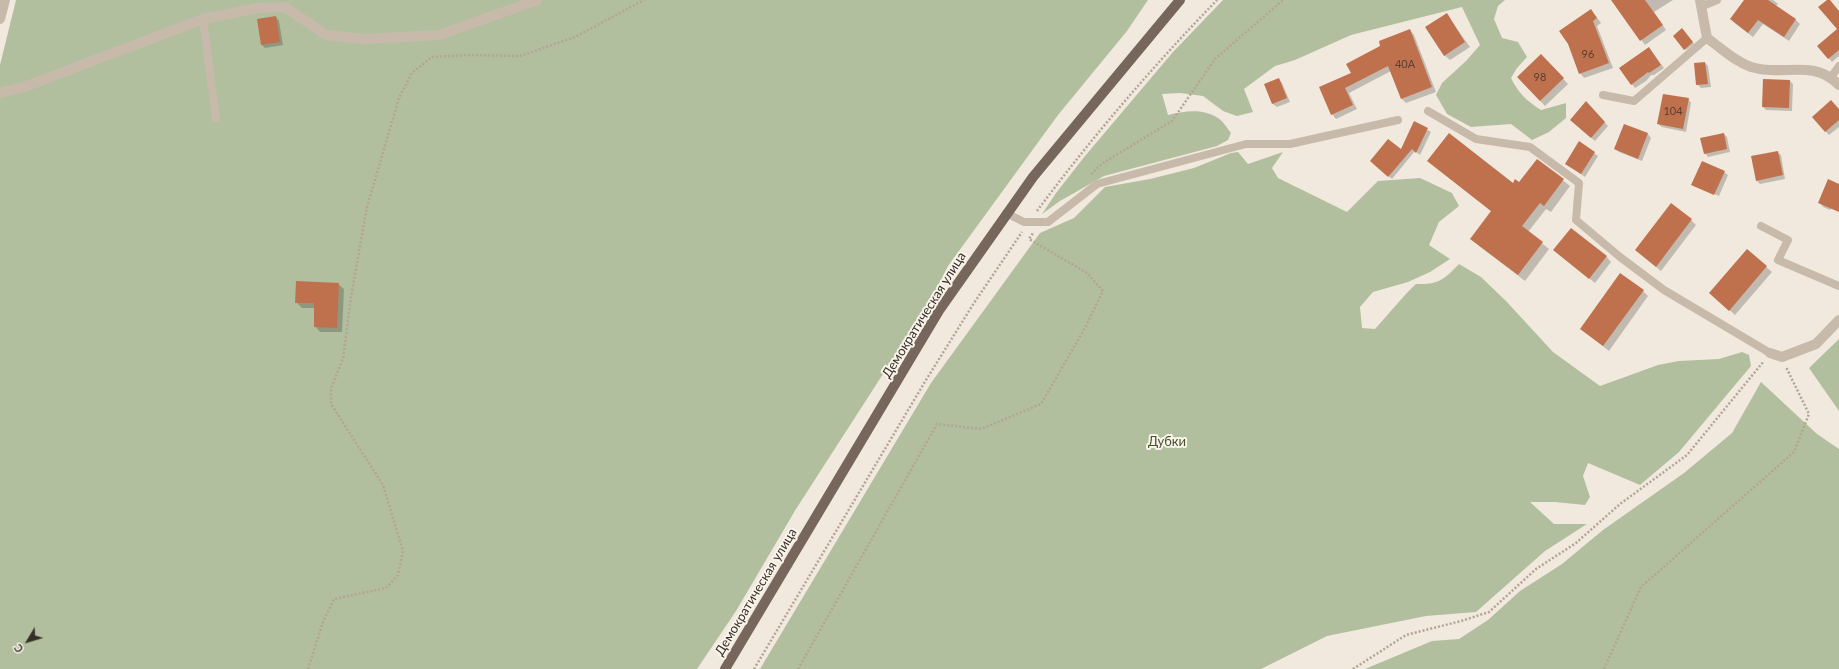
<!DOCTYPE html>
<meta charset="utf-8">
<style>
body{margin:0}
#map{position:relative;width:1839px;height:669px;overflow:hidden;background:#f1e9dd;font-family:Lato,sans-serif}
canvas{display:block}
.north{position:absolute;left:8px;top:621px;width:40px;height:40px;-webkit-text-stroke:3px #f9f3ea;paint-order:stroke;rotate:232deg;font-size:11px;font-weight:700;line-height:16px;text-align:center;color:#362e29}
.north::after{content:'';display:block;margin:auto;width:14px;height:18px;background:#362e29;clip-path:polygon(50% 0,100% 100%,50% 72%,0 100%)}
</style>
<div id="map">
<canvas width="1839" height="669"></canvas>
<div class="north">С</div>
</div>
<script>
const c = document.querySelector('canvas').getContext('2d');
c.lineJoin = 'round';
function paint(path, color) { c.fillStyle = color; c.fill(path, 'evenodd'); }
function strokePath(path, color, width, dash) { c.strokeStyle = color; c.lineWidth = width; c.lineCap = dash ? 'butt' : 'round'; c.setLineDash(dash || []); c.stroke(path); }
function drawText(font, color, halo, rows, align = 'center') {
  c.font = font + ' Lato,sans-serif'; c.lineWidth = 4; c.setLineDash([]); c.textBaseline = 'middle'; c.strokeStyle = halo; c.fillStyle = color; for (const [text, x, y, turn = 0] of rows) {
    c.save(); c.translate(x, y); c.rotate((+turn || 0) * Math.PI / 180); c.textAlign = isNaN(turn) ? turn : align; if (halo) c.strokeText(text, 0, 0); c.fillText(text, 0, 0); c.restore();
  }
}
paint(new Path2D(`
 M 16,0 L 1148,0 L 1127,31 L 1058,115 L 948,266 L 932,298 L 796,509 L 736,611 L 697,669 L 0,669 L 0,65 Z
 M 1223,0 L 1505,0 L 1498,6 L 1494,19 L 1502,38 L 1518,42 L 1527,57 L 1517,68 L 1511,78 C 1518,93 1527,101 1541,110 L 1566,103 L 1566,118 L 1549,132 L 1532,140 L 1511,124 L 1471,127 L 1447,114 L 1436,95 L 1442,83 L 1466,61 L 1480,45 L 1462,7 L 1351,35 L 1295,60 L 1275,66 L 1244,89 L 1253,112 L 1237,116 L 1223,111 L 1203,96 L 1180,93 L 1162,94 L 1168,115 C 1185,111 1202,108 1218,118 C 1223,121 1227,128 1231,133 L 1228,140 L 1217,146 L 1104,176 L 1060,201 L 1042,214 L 1056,193 L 1085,156 L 1173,52 Z
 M 1238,152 L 1248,164 L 1283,152 L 1272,168 L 1278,178 L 1347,212 L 1378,181 L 1420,178 L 1452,193 L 1459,206 L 1439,222 L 1429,245 L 1450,259 L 1430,272 L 1408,282 L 1373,292 L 1360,307 L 1362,328 L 1375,329 C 1389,314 1401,298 1416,284 C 1438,285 1445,279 1459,264 L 1481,277 L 1506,301 L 1553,352 L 1600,386 L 1658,365 L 1679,361 L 1719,359 L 1742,352 L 1749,355 L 1751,366 L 1679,452 L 1640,485 L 1588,463 L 1583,476 L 1590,497 L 1585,505 L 1555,502 L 1530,502 L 1554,524 L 1587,524 L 1545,551 L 1476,612 L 1426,616 L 1327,636 L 1261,669 L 760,669 L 931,383 L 1040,233 L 1074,218 L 1105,187 L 1150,179 L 1194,168 L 1231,153 Z
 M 1839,339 L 1839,411 L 1809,368 Z
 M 1761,382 L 1817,434 L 1839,449 L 1839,669 L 1365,669 L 1432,641 L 1459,639 L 1488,620 L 1520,591 L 1562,564 L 1603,530 L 1684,473 L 1732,433 Z`), '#b2bf9e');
paint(new Path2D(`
 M 1612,0 L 1673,0 L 1654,12 L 1666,30 L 1645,45 Z
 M 1745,0 L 1773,0 L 1778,4 L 1776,6 L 1796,20 L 1800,24 L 1789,41 L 1763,24 L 1753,37 L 1736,24 L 1731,19 Z
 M 1446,14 L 1470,47 L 1450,60 L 1444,55 Z
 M 1595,15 L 1601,23 L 1597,26 L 1613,68 L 1584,78 L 1580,73 L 1569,44 Z
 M 276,17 L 279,21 L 283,45 L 265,48 L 262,45 Z
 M 1839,28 L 1839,56 L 1832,62 L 1818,46 Z
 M 1410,30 L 1414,35 L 1436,92 L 1406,103 L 1402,99 L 1391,71 L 1349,93 L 1357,109 L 1336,119 L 1332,114 L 1352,73 Z
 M 1684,31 L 1694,44 L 1686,50 L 1685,49 Z
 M 1652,52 L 1664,68 L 1654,75 L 1651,75 L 1646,81 L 1635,88 L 1620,69 Z
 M 1541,55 L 1568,84 L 1545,106 L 1518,77 Z
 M 1705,63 L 1708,66 L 1711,87 L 1701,88 L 1697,84 Z
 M 1279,79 L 1282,83 L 1290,102 L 1277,107 L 1273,104 L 1266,85 Z
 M 1790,81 L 1793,84 L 1792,111 L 1766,110 L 1763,107 Z
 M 1688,99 L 1691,103 L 1686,132 L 1662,127 L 1658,124 Z
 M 1586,102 L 1608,126 L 1595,141 L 1574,123 Z
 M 1839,110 L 1839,127 L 1829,135 L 1813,118 Z
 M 1415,123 L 1431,132 L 1420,155 L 1415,151 L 1392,179 L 1374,164 L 1401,151 Z
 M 1624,125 L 1648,134 L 1651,138 L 1642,161 L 1619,152 L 1615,149 Z
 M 1724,134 L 1727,137 L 1730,152 L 1708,157 L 1705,153 Z
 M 1579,143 L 1598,156 L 1585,177 L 1566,164 Z
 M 1777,152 L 1781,155 L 1785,179 L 1760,184 L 1756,180 Z
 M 1537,160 L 1570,186 L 1551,212 L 1546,209 L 1528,232 L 1549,249 L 1525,281 L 1478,245 L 1492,212 L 1428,161 L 1513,184 L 1520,183 Z
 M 1724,172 L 1728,175 L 1719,196 L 1695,186 L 1695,187 L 1692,185 Z
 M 1839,185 L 1839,202 L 1830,210 L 1823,207 L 1820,203 Z
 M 1691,220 L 1696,225 L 1661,271 L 1636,250 Z
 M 1554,250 L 1606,256 L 1611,262 L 1595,283 Z
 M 1747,250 L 1772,272 L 1735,315 L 1716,298 Z
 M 338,284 L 344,289 L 342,332 L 320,332 L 315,326 L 315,308 L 302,308 L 296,302 Z
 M 1643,291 L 1648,296 L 1609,351 L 1581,329 Z`), '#0003');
paint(new Path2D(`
 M 1611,0 L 1645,0 L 1663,25 L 1640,41 Z
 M 1744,0 L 1768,0 L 1796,19 L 1784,37 L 1758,20 L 1748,33 L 1730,19 Z
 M 1827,0 L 1830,0 L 1839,11 L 1839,50 L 1828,59 L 1817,46 L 1837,29 L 1818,7 Z
 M 1591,9 L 1597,18 L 1593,21 L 1609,63 L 1579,74 L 1568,44 L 1559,31 Z
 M 1447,13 L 1465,42 L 1444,56 L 1425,27 Z
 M 276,16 L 280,42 L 261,45 L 257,19 Z
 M 1682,28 L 1693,42 L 1684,50 L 1673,36 Z
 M 1410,29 L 1432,87 L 1401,99 L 1388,66 L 1345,88 L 1353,105 L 1331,115 L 1319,87 L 1351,73 L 1346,64 L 1380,46 L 1379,41 Z
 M 1649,47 L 1661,65 L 1649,73 L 1648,72 L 1631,85 L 1619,68 Z
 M 1541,54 L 1564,78 L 1540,101 L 1517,77 Z
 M 1705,62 L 1708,84 L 1696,85 L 1694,63 Z
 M 1279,78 L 1287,98 L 1272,104 L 1264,84 Z
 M 1763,79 L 1790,80 L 1789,108 L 1762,107 Z
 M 1663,94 L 1689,98 L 1683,129 L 1657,124 Z
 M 1831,100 L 1839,109 L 1839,120 L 1825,132 L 1812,117 Z
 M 1586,101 L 1605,122 L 1591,138 L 1570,120 Z
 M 1414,121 L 1428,128 L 1416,153 L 1412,149 L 1388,177 L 1370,161 L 1388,139 L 1401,149 Z
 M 1624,124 L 1648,133 L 1638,159 L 1614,149 Z
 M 1449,133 L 1513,183 L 1515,179 L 1519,182 L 1537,159 L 1564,179 L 1544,206 L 1540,203 L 1522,226 L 1543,242 L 1518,275 L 1470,239 L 1491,211 L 1427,161 Z
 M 1724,133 L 1727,149 L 1704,154 L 1700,138 Z
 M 1579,141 L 1595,152 L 1581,174 L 1565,164 Z
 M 1778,151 L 1783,175 L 1756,181 L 1751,156 Z
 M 1702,161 L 1725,171 L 1714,195 L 1691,185 Z
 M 1828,179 L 1839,184 L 1839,212 L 1818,203 Z
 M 1671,203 L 1692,219 L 1656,267 L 1635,250 Z
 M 1571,228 L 1607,256 L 1589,279 L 1553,250 Z
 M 1747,249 L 1767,266 L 1729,311 L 1709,293 Z
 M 1620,273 L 1644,290 L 1603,346 L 1580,329 Z
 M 296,281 L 339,283 L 337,328 L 314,327 L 314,303 L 295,303 Z`), '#bf714d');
strokePath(new Path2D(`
 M 1091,174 L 1103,163 L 1172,121 L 1215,59 L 1283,0
 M 1037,211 C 1092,137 1153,66 1217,0
 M 308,669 L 323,622 L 334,599 L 386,588 L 398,575 L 403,551 L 383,485 L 331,404 L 331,388 L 343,359 L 351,297 L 367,207 L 399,98 L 412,73 L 432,57 L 469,55 L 520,56 L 575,37 L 644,0
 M 754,669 L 926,380 L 974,303 L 1022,232
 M 798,669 L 937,424 L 981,429 L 1041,404 L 1085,328 L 1103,291 L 1087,273 L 1029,239 L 1033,233
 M 1353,669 L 1406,635 L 1461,621 L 1489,612 L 1536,569 L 1576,543 L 1620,504 L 1687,455 L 1764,361
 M 1604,669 L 1641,587 L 1794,452 L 1809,414 L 1786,367`), '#b4a494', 2.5, [2, 2]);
strokePath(new Path2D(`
 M 1703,6 L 1717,0
 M 203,19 L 216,119
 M 1831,77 L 1839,66
 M 1603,95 L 1634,101 L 1707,38
 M 1428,111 L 1476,139 L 1530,147 L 1579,183 L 1576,220 L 1620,257 L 1664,290 L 1770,353
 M 1006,213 L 1024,222 L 1048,222 L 1097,184 L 1246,144 L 1290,144 L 1398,120
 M 1761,226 L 1788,240 L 1778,260 L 1839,286`), '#c8baaa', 8);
strokePath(new Path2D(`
 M 1700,0 L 1707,38 C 1721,48 1734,61 1751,67 C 1783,77 1813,58 1839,85
 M 0,19 L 5,0
 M 0,93 L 24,87 L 203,19 L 258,8 L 285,7 L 326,35 L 364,39 L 439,35 L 537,0
 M 1770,353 L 1782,357 L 1816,344 L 1839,320`), '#c8baaa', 10);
strokePath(new Path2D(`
 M 725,669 L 940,309 L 1033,177 L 1180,0`), '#77665b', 10);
drawText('11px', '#583f32', null, [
 ["96",1588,54],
 ["40А",1405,64],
 ["98",1540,77],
 ["104",1673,111]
]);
drawText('13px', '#362e29', '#f9f3ea', [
 ["Демократическая улица",924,315,-58],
 ["Демократическая улица",756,592,-59]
]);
drawText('13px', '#43532e', '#f9f3ea', [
 ["Дубки",1167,442]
]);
</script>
